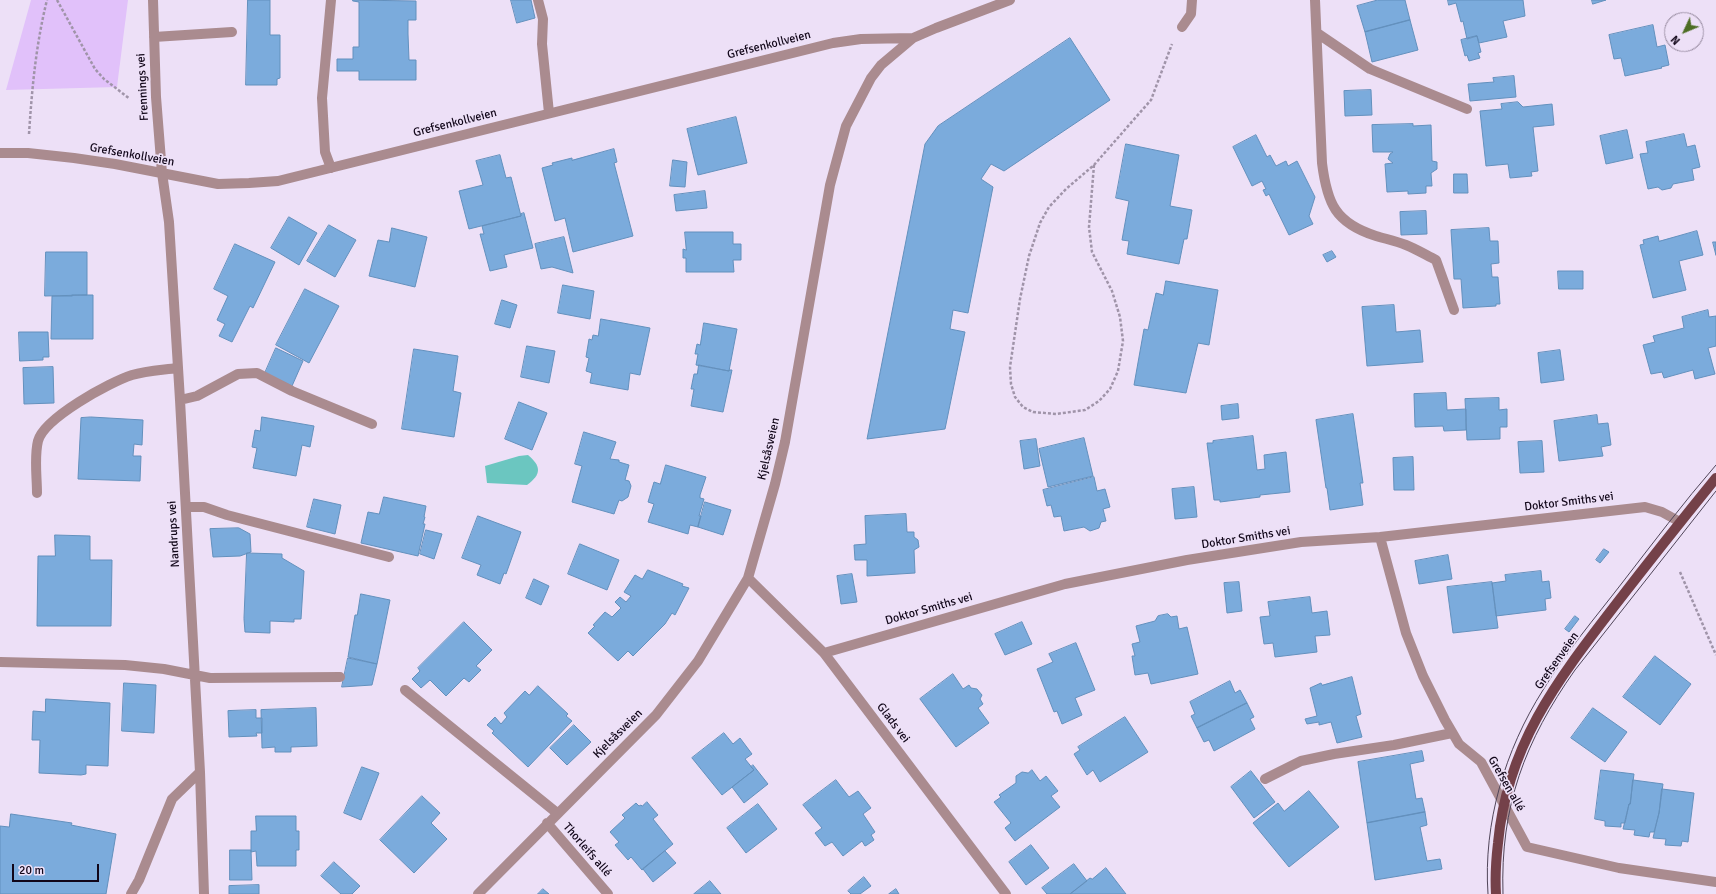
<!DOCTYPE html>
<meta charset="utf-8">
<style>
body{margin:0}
#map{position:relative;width:1716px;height:894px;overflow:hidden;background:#ede0f7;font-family:Signika,sans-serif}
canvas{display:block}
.north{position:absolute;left:1664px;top:12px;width:40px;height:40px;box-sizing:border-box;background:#ede0f7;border:1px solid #95899e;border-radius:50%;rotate:226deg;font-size:11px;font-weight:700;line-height:16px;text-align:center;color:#110619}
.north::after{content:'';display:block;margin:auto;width:14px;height:18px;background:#4d6d24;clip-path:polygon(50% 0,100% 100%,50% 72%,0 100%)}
.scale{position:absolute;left:12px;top:864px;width:87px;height:18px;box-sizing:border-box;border:2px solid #110619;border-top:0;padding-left:5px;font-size:12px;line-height:14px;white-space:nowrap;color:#110619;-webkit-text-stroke:3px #ede0f7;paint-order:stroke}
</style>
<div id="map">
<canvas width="1716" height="894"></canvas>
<div class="north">N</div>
<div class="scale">20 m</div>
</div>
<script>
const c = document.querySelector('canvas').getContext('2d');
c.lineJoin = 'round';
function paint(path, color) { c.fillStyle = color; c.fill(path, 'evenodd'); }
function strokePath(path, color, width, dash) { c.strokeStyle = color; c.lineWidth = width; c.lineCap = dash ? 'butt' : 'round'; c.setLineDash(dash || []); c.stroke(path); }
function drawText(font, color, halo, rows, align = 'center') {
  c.font = font + ' Signika,sans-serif'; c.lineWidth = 3.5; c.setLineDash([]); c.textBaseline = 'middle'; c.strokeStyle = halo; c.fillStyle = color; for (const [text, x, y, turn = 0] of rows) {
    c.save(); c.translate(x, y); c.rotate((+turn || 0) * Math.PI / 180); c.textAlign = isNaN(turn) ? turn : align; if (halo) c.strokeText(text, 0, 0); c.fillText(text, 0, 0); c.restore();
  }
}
paint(new Path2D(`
 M 31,0 L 128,0 L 117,87 L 6,90 Z`), '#e1c1fa');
paint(new Path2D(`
 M 528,455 C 541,466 542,474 527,485 L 487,483 L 485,466 L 519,456 Z`), '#6bc6c0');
const building = new Path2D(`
 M 248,0 L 270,0 L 270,35 L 280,35 L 280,78 L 277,79 L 277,85 L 246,85 Z
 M 353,0 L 416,1 L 416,20 L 408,20 L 408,34 L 409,60 L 416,60 L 416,80 L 359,80 L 359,71 L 337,71 L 337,59 L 353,59 L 353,47 L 359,47 L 359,2 L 353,1 Z
 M 511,0 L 531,0 L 535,18 L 517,23 Z
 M 1378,0 L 1405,0 L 1410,20 L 1365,32 L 1357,6 Z
 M 1448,0 L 1523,0 L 1525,16 L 1503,21 L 1507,37 L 1479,43 L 1477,36 L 1467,39 L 1463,21 L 1461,22 L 1456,3 L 1449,5 Z
 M 1592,0 L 1606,0 L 1593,4 Z
 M 1410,20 L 1418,50 L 1372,62 L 1365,32 Z
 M 1653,25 L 1657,47 L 1665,45 L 1669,65 L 1661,67 L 1662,68 L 1625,76 L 1621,58 L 1614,59 L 1609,35 Z
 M 1477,36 L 1481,52 L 1478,53 L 1480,58 L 1469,61 L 1467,55 L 1465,56 L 1461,40 Z
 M 1070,38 L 1110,100 L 1004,171 L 991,164 L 981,179 L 993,187 L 968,313 L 953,310 L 950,329 L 965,332 L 945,429 L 867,439 L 925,144 L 938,126 Z
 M 1514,76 L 1516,97 L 1470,101 L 1468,84 L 1494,82 L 1493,78 Z
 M 1371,90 L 1372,115 L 1345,116 L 1344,91 Z
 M 1518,102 L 1523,107 L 1552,104 L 1554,125 L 1533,127 L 1538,171 L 1531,172 L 1532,176 L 1510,178 L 1508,164 L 1486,166 L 1480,111 L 1502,109 L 1501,104 Z
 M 736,117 L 747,163 L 698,175 L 687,129 Z
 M 1413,124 L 1413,126 L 1431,125 L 1432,161 L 1437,162 L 1437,169 L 1431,173 L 1432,186 L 1426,186 L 1426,193 L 1408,194 L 1408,191 L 1387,192 L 1385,164 L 1393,163 L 1388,159 L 1390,154 L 1393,152 L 1373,152 L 1372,125 Z
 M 1627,130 L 1633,158 L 1606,164 L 1600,136 Z
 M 1684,134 L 1687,147 L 1695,145 L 1700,167 L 1692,169 L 1694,180 L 1673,184 L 1671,188 L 1662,190 L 1658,187 L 1648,189 L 1640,154 L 1648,153 L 1646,142 Z
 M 1256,135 L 1267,157 L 1270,155 L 1276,166 L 1286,161 L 1288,166 L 1297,161 L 1315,197 L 1309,216 L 1313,224 L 1289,235 L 1269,194 L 1266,196 L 1263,190 L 1266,189 L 1262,181 L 1252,186 L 1233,147 Z
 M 1126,144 L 1179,155 L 1170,206 L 1192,210 L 1187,239 L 1184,239 L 1179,264 L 1127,254 L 1129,241 L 1122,240 L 1129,201 L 1116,198 Z
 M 614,149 L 617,162 L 614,163 L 633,236 L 573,252 L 565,218 L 555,221 L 542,168 L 553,165 L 552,163 L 572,158 L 572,160 Z
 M 500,155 L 506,178 L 511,177 L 521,216 L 469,229 L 459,191 L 483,185 L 476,161 Z
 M 673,160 L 687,162 L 685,187 L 670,186 Z
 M 1454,174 L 1467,174 L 1468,193 L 1454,193 Z
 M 705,191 L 707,208 L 676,211 L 674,195 Z
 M 1426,211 L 1427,234 L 1401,235 L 1400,212 Z
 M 524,213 L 533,248 L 504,255 L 507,267 L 490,271 L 480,234 L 484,234 L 482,226 L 521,216 L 521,214 Z
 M 289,217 L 317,233 L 299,265 L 271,248 Z
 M 329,225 L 356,240 L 335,277 L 307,261 Z
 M 392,228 L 427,237 L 415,287 L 369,276 L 378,240 L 389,242 Z
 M 1489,228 L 1490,241 L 1498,241 L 1499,263 L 1491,264 L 1492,277 L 1498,277 L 1500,304 L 1496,304 L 1496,306 L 1463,308 L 1461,279 L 1454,279 L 1451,230 Z
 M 1697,231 L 1703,255 L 1679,261 L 1686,290 L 1653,298 L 1640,245 L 1644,244 L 1643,240 L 1658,236 L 1659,241 Z
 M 685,232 L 733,232 L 733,244 L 741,244 L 741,260 L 733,260 L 734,272 L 686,272 L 686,258 L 683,258 L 683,249 L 686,250 Z
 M 564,237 L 573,273 L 552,267 L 541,269 L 535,244 Z
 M 1713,242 L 1716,242 L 1716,255 Z
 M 235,244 L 275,262 L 253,308 L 250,306 L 232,342 L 219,336 L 225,324 L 217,320 L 228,296 L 214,289 Z
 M 1332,251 L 1336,257 L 1327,262 L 1323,255 Z
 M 46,252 L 87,252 L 87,295 L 45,296 Z
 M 1558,271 L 1583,271 L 1583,289 L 1559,289 Z
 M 1166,281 L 1218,290 L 1209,345 L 1198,343 L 1186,393 L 1134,385 L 1144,329 L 1148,330 L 1156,293 L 1163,295 Z
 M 563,285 L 594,291 L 590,319 L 558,313 Z
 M 305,289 L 339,306 L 309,363 L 276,345 Z
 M 72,295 L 93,295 L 93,339 L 51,339 L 52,296 L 72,296 Z
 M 502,300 L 517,305 L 510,328 L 495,324 Z
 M 1394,305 L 1396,332 L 1420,330 L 1423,362 L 1367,366 L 1362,307 Z
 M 1708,310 L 1709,317 L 1716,316 L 1716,346 L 1708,348 L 1715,374 L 1695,379 L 1693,370 L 1664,378 L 1662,372 L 1651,374 L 1643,345 L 1655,342 L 1653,336 L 1684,328 L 1682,317 Z
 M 601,319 L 650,328 L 640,375 L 630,373 L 628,390 L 590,383 L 592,373 L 586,371 L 589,358 L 586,357 L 589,339 L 592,340 L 593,335 L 598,336 Z
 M 704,323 L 737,329 L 729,371 L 696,365 L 698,354 L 695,354 L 697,344 L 700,345 Z
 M 19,332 L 48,332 L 49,357 L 43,357 L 43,360 L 20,361 Z
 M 527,346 L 555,351 L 549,383 L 521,377 Z
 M 276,348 L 303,361 L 292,386 L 265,373 Z
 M 414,349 L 458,356 L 453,391 L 461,393 L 454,437 L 402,429 Z
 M 1560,350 L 1564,380 L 1541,383 L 1538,353 Z
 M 699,365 L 729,371 L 729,370 L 732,370 L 723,412 L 691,406 L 694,389 L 691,389 L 694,374 L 697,374 Z
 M 53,367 L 54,403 L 24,404 L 23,368 Z
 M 1446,393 L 1447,410 L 1466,409 L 1466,430 L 1444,431 L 1443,426 L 1415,427 L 1414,394 Z
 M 1499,398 L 1499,410 L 1507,409 L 1507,427 L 1500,427 L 1500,439 L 1467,440 L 1465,399 Z
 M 519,402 L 547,413 L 532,450 L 505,439 Z
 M 1238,404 L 1239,418 L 1222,420 L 1221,406 Z
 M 1353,414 L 1363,483 L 1360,483 L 1363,505 L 1330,510 L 1327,488 L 1326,488 L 1316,420 Z
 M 1597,415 L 1598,424 L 1608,423 L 1611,445 L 1601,447 L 1603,456 L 1559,461 L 1554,421 Z
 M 91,417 L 143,420 L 142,445 L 134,444 L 133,456 L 141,456 L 140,481 L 78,479 L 81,418 Z
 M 262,417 L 314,426 L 310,447 L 302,445 L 296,476 L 253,468 L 257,448 L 252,447 L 255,430 L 260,431 Z
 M 584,432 L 616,442 L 610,459 L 619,460 L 619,462 L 629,465 L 625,480 L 629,481 L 631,486 L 628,497 L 622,501 L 619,500 L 614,514 L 572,502 L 582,466 L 575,464 Z
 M 1253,436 L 1257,470 L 1265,469 L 1264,455 L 1286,452 L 1290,492 L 1260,495 L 1260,497 L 1220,502 L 1220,500 L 1214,500 L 1207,443 L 1213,443 L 1213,441 Z
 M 1084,438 L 1093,476 L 1048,487 L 1039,449 Z
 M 1036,439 L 1040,466 L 1024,469 L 1020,441 Z
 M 1542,441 L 1544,472 L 1520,473 L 1518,442 Z
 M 1413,457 L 1414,490 L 1394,490 L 1393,458 Z
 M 666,465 L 706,477 L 700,495 L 700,498 L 704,499 L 699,516 L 701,516 L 698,527 L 690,525 L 688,534 L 648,522 L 654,504 L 648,502 L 654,482 L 660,484 Z
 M 1094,477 L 1097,491 L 1105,489 L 1110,507 L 1103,509 L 1106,521 L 1101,522 L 1099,528 L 1090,531 L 1084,527 L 1064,531 L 1061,516 L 1054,517 L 1051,505 L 1047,506 L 1043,490 Z
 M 1194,487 L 1197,517 L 1175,519 L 1172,489 Z
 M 384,497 L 426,506 L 424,517 L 425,517 L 423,524 L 425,524 L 418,556 L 361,543 L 368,512 L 379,514 Z
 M 314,499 L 341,505 L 335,534 L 307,527 Z
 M 705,502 L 731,510 L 723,535 L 698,527 Z
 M 906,514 L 907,532 L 914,532 L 914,537 L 918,540 L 919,547 L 914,550 L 915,573 L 867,576 L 867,560 L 855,560 L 854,545 L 866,544 L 865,516 Z
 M 478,516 L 521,532 L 506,574 L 504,573 L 500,584 L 477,575 L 481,565 L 462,558 Z
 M 239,528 L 250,534 L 251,552 L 240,556 L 213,557 L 210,529 Z
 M 426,530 L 442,534 L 434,559 L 420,554 Z
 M 55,535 L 90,536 L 90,560 L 112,560 L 111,626 L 37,626 L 38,556 L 55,556 Z
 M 580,544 L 619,560 L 607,590 L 568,574 Z
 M 1604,549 L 1609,552 L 1600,563 L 1596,560 Z
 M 247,553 L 282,554 L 282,558 L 304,571 L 301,619 L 294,619 L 294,622 L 270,621 L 270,633 L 245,632 L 244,619 Z
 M 1448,555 L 1452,579 L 1419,584 L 1415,561 Z
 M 648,570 L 683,584 L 682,586 L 689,588 L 675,615 L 672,613 L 665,624 L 633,656 L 628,651 L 618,661 L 588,633 L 595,626 L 593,625 L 605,612 L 612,617 L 621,608 L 615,602 L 620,597 L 626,602 L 631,596 L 624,592 L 635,575 L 642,579 Z
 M 1541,571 L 1542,582 L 1549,581 L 1551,598 L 1545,599 L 1546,610 L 1496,616 L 1492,583 L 1506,581 L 1505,575 Z
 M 852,574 L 857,602 L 841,604 L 837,576 Z
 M 534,579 L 549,586 L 541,605 L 526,598 Z
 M 1239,582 L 1242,611 L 1227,613 L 1224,583 Z
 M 1492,582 L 1498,628 L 1453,633 L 1447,587 Z
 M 361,594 L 390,600 L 377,664 L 348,657 L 355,615 L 357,615 Z
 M 1310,597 L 1312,613 L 1327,611 L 1330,635 L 1315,636 L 1317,652 L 1275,657 L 1273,643 L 1264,644 L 1260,617 L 1270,616 L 1268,602 Z
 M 1168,614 L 1171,617 L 1177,616 L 1179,629 L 1187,627 L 1198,674 L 1151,684 L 1148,673 L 1135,675 L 1132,656 L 1135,656 L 1132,644 L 1140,642 L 1136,626 L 1155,621 L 1158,616 Z
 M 1575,616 L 1579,619 L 1569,632 L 1565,629 Z
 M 464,622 L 492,650 L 476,666 L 481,670 L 469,682 L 464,678 L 446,696 L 430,680 L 421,688 L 412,679 L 420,671 L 418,668 Z
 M 1022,622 L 1032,644 L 1005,655 L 995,634 Z
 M 1076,643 L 1095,690 L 1075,698 L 1082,715 L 1062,724 L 1057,711 L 1054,712 L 1037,669 L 1053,662 L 1049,654 Z
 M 1655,656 L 1691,684 L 1660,725 L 1623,697 Z
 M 348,658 L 377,664 L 372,685 L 342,687 Z
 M 953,674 L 963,689 L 969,685 L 971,688 L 977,689 L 982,695 L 980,699 L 983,704 L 978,708 L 989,723 L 956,747 L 920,699 Z
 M 1352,677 L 1361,714 L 1356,716 L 1362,737 L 1337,743 L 1331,722 L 1319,725 L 1319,722 L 1307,724 L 1305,719 L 1317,716 L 1310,688 L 1321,683 L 1322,685 Z
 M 1230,681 L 1235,693 L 1240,690 L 1247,703 L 1197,728 L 1191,716 L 1195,714 L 1190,702 Z
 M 124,683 L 156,685 L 154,733 L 122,731 Z
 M 538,686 L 568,714 L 566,716 L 572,721 L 528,767 L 492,733 L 494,731 L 487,725 L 495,717 L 501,724 L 507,717 L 504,713 L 525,691 L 529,695 Z
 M 46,699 L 110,703 L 108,766 L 86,765 L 86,774 L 81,775 L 39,773 L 40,740 L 32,740 L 33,711 L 45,712 Z
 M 1247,703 L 1254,717 L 1250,719 L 1255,729 L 1214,751 L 1209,740 L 1204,742 L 1197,728 Z
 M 316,708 L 317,746 L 291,747 L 291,752 L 275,752 L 275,747 L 262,748 L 261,710 Z
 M 1593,708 L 1627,732 L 1605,762 L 1571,738 Z
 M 256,710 L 256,718 L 262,718 L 262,733 L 256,733 L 257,736 L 229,737 L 228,711 Z
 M 1125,717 L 1148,752 L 1100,782 L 1093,770 L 1087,775 L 1074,754 L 1080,750 L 1078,747 Z
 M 574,725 L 591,742 L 567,765 L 550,748 Z
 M 724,733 L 733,744 L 740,738 L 752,754 L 745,759 L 754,770 L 722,795 L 692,758 Z
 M 1422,751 L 1424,761 L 1410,764 L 1416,799 L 1422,798 L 1425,812 L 1367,823 L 1358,762 Z
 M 753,765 L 768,784 L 744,803 L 732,787 L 754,770 L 751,767 Z
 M 362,767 L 379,773 L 361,820 L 344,813 Z
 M 1032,770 L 1040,781 L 1046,776 L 1058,791 L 1051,796 L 1060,807 L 1015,841 L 1005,828 L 1011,823 L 994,802 L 1001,797 L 999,795 L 1016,783 L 1016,776 L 1022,772 L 1028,773 Z
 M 1601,770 L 1634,774 L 1630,804 L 1629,804 L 1625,823 L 1621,823 L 1621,827 L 1605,826 L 1605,821 L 1595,819 Z
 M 1251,771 L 1275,802 L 1254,818 L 1231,787 Z
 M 836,780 L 849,797 L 858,791 L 871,808 L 863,814 L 875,832 L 871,835 L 874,840 L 867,845 L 865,846 L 862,841 L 843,856 L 832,842 L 825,846 L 815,833 L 822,828 L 803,805 Z
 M 1633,780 L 1663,784 L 1659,813 L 1654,832 L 1650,832 L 1649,837 L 1634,835 L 1635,830 L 1623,829 L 1629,804 L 1630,804 Z
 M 1662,789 L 1694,793 L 1688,842 L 1682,841 L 1681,846 L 1665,845 L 1666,839 L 1653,838 L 1659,813 Z
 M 1309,791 L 1339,827 L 1289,867 L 1253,823 L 1278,803 L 1284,811 Z
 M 422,796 L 440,813 L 431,823 L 447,839 L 414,873 L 380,840 Z
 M 647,802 L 658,815 L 653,819 L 673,844 L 642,870 L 631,857 L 628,860 L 615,845 L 619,842 L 610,832 L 625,818 L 622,815 L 636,803 L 639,806 L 641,805 L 642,806 Z
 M 758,804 L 777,829 L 746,853 L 727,828 Z
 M 1425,812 L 1427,825 L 1420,827 L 1427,861 L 1440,859 L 1442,869 L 1375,880 L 1367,823 Z
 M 11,814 L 72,823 L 71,825 L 116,834 L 106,894 L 0,894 L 0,826 L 9,827 Z
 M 256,816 L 296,816 L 296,831 L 299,831 L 299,850 L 296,850 L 296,866 L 257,866 L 256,851 L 251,852 L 251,831 L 256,831 Z
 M 1031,845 L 1049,868 L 1026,885 L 1009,862 Z
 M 230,850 L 251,850 L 252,880 L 230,880 Z
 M 665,851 L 676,863 L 653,882 L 643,869 Z
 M 334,862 L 360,886 L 352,894 L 341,894 L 321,876 Z
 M 1074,864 L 1087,881 L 1070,894 L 1047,894 L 1042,888 Z
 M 1106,868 L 1126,894 L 1070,894 L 1090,878 L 1092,879 Z
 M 864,877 L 871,886 L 860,894 L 851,894 L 848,891 Z
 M 710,881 L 721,894 L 694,894 Z
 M 259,885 L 259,894 L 229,894 L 229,886 Z
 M 543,889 L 549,894 L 538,894 Z
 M 896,889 L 899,894 L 889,894 Z`);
paint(building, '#7babdc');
strokePath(building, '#6390bd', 1);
strokePath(new Path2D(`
 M 57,0 L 95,69 L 104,79 L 130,99
 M 29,134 C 32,88 36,44 47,0
 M 1094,165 L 1089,227 L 1092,252 L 1112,291 L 1120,317 L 1123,341 L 1118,371 L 1110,389 L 1099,401 L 1085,410 L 1056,414 L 1033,412 L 1023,407 L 1015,397 L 1011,384 L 1010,367 L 1020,299 L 1029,256 L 1040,223 L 1049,207 L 1066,189 L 1094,165 L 1151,100 L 1172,44
 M 1680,572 L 1716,655`), '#a094a9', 2.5, [3, 2]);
strokePath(new Path2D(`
 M 153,0 L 156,97 L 162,173 L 169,222 L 180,400 L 200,772 L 204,894
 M 331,0 L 322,98 L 325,152 L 331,168
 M 538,0 L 543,19 L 542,44 L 549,113
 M 1315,0 L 1322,163 C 1327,203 1335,223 1376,236 C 1386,239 1396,241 1406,245 C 1416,249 1426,255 1436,260 L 1454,310
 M 1182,27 L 1191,14 L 1192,0
 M 1317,33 L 1370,69 L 1467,109
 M 154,37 L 232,32
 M 0,153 L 28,153 L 74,158 L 115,164 L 218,184 L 249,183 L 278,181 L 833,43 L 861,39 L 913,38
 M 180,400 L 197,396 L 238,374 L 257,373 L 292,391 L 372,424
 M 37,493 C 37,477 34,457 38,441 C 44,418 110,382 132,375 C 146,371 163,370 177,368
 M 186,507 L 204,507 L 227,515 L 389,557
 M 1380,537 L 1406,633 L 1423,676 L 1445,720 L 1459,744 L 1481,762 L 1527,847 L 1619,868 L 1716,882
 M 748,578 L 824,653 L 1006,894
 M 824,653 L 1065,584 L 1187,560 L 1301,542 L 1380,537 L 1645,507 L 1662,512 L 1680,522
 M 0,662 L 125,665 L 164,669 L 210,678 L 340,677
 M 405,690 L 557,813
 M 1265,779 L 1301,761 L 1334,754 L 1394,745 L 1452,733
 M 547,823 L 608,894
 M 131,894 L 139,880 L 172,799 L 200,772
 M 478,894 L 656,715 L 698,661 L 748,578 L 775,484 L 785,442 L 830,185 L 846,126 L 871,78 L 881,65 L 913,38 L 936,28 L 1010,0`), '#aa8b8f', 10);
strokePath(new Path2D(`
 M 1496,894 C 1495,877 1496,860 1498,843 C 1507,746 1556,682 1613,608 C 1647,564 1681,521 1716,478`), '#744149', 10);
strokePath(new Path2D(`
 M 1488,894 C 1483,823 1505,750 1543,690 C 1566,652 1595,618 1622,583 C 1653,543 1683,503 1716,465
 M 1503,894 C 1500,806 1525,741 1575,670 L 1716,491`), '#504559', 1);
drawText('12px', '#110619', '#ede0f7', [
 ["Grefsenkollveien",769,45,-14],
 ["Frennings vei",143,87,-93],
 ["Grefsenkollveien",455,123,-14],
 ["Grefsenkollveien",132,155,10],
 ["Kjelsåsveien",769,449,-77],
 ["Doktor Smiths vei",1569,502,-7],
 ["Nandrups vei",174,534,-93],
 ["Doktor Smiths vei",1246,538,-9],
 ["Doktor Smiths vei",929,609,-16],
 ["Grefsenveien",1557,661,-55],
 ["Glads vei",893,723,53],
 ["Kjelsåsveien",618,734,-45],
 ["Grefsen allé",1506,784,60],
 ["Thorleifs allé",587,850,49]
]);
</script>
